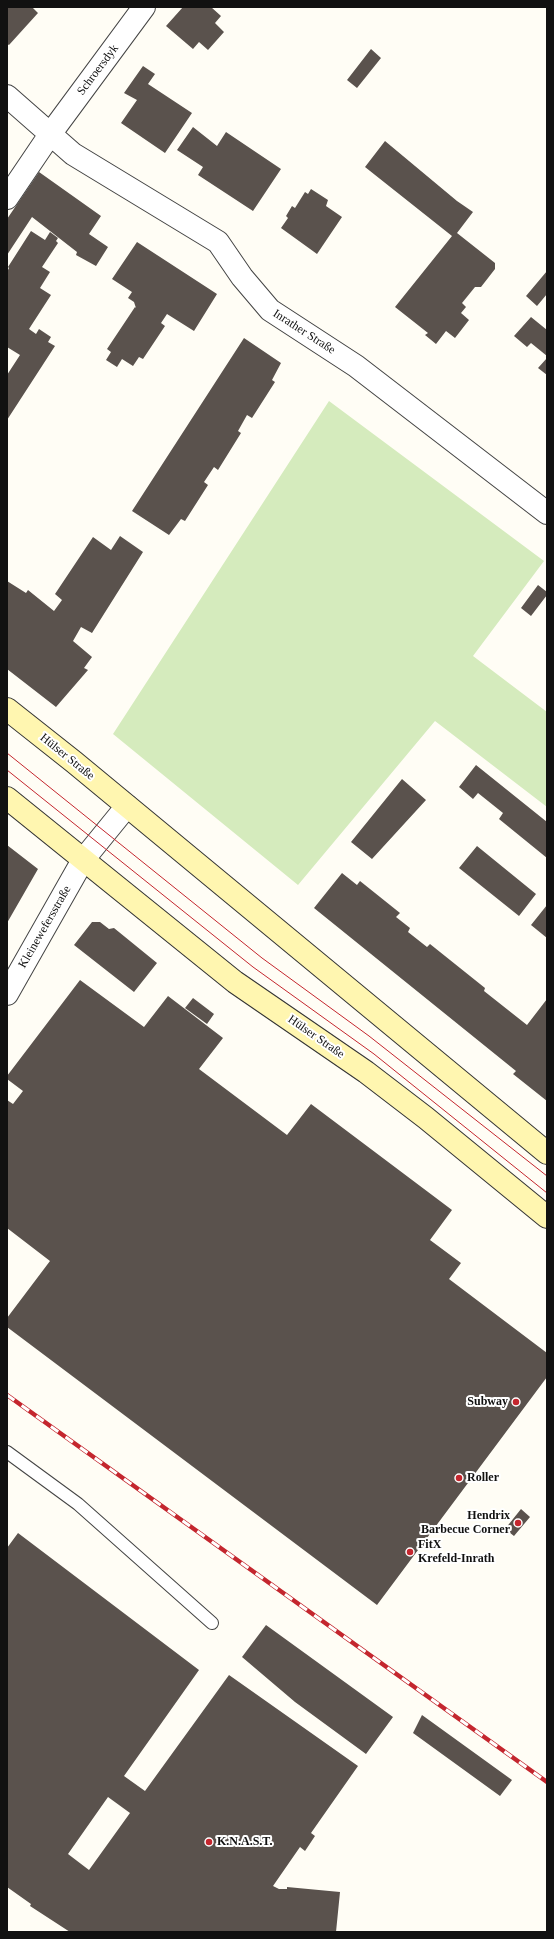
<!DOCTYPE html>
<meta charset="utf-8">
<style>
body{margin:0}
#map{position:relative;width:554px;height:1939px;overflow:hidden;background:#fffdf5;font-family:Georgia,serif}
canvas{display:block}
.frame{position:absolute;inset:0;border:8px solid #111;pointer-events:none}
</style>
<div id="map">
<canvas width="554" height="1939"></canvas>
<div class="frame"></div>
</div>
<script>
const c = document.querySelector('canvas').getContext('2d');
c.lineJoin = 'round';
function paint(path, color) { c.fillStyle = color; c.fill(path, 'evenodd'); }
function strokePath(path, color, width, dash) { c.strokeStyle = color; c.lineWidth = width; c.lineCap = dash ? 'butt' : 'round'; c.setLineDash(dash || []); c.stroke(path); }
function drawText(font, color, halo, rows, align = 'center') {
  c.font = font + ' Georgia,serif'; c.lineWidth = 4; c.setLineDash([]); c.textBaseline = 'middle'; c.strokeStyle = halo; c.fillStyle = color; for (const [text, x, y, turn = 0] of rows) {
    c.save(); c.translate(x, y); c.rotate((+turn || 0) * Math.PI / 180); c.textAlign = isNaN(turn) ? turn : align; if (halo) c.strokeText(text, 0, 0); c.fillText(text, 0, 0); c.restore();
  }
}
paint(new Path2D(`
 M 329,401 L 544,561 L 473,656 L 547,712 L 547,807 L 435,721 L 298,885 L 113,734 Z`), '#d5ebbd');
paint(new Path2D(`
 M 7,7 L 32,7 L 38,13 L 9,45 L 7,44 Z
 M 183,7 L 211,7 L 221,16 L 215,23 L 224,32 L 208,50 L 199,42 L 193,49 L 166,26 Z
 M 371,49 L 381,58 L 357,88 L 347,80 Z
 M 143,66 L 155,74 L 148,84 L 192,113 L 165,153 L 121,123 L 137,100 L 124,93 Z
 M 193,127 L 217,146 L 226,132 L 281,169 L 253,211 L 198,175 L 203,167 L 177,150 Z
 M 385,141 L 457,201 L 473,212 L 457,233 L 495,263 L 495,269 L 481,287 L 475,287 L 462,303 L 466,307 L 461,313 L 469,320 L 455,338 L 446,331 L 436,344 L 425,335 L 428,333 L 395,307 L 452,236 L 365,167 Z
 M 39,172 L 101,216 L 89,234 L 108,247 L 96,266 L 76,255 L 77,252 L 32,217 L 7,255 L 7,219 Z
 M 311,189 L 328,200 L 326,206 L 342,217 L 317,254 L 281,228 L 288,218 L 286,216 L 292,206 L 295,208 L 305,192 L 308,194 Z
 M 31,231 L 45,240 L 50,232 L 58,238 L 56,241 L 58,243 L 42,267 L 50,272 L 40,288 L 51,295 L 29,329 L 36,334 L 39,329 L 51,337 L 48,342 L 55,346 L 7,420 L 7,375 L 20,355 L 7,347 L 7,272 L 9,268 L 8,267 Z
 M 137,242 L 217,294 L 194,331 L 167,314 L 161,323 L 165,326 L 143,359 L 139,357 L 133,366 L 122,359 L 117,367 L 106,360 L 111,352 L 107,349 L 135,307 L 136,308 L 134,302 L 128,298 L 132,292 L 112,279 Z
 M 547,271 L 547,294 L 537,306 L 526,296 Z
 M 531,317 L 547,330 L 547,356 L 531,343 L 527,347 L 514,336 Z
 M 244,338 L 281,363 L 272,380 L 275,382 L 252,418 L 247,415 L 238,431 L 241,433 L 218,470 L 214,467 L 204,482 L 208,485 L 185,521 L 181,519 L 169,535 L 132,511 Z
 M 547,358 L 547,375 L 538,368 Z
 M 120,536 L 143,552 L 92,633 L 81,627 L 73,641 L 92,657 L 84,668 L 88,670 L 56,707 L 7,669 L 7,581 L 26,593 L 28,590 L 54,611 L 62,600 L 55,594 L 93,537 L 111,550 Z
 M 538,585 L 547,592 L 547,595 L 531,616 L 521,608 Z
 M 476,765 L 547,822 L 547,858 L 499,819 L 503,813 L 478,793 L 473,799 L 459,787 Z
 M 402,779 L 426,800 L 372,859 L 351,842 Z
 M 7,845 L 38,869 L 7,923 Z
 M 477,846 L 536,894 L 519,916 L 459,868 Z
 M 342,873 L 357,885 L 360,881 L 400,913 L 396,917 L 410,928 L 408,932 L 427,947 L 430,944 L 485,988 L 484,991 L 527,1025 L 547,999 L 547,1101 L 513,1074 L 516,1071 L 314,908 Z
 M 547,905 L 547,938 L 531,925 Z
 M 92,922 L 100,922 L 109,929 L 114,928 L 157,963 L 134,992 L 74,945 Z
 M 80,980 L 144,1027 L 168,996 L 223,1038 L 199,1069 L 287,1135 L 311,1104 L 452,1210 L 430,1240 L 461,1263 L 449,1279 L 547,1353 L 547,1377 L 377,1605 L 7,1327 L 7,1318 L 50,1261 L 7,1228 L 7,1100 L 13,1104 L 23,1091 L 7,1079 L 7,1076 Z
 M 193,998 L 214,1014 L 207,1024 L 185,1008 Z
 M 521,1509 L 530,1517 L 514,1536 L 505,1529 Z
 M 18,1533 L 199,1670 L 124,1776 L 145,1791 L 229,1675 L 358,1766 L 311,1833 L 315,1836 L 305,1851 L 300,1847 L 273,1886 L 279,1889 L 287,1889 L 287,1887 L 340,1892 L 336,1932 L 70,1932 L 30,1906 L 31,1904 L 7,1887 L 7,1548 ZM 108,1797 L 130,1813 L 89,1870 L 68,1854 Z
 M 266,1625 L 393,1717 L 366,1754 L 295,1702 L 242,1657 Z
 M 422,1715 L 512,1780 L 500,1796 L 413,1733 Z`), '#5a524d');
const lane = new Path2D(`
 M 7,1452 L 78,1504 L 212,1623`);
const street = new Path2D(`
 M 7,96 L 73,154 L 218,242 L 242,277 L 270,310 L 356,366 L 547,513
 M 7,198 L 51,133 L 144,7
 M 7,994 L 83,860 L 127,806`);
const secondary = new Path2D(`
 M 7,709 L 74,762 L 547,1153
 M 7,798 L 235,982 L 366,1072 L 426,1118 L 547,1217`);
strokePath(lane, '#444', 14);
strokePath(street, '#444', 24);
strokePath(secondary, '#333', 24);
strokePath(lane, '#fff', 12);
strokePath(street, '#fff', 22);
strokePath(secondary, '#fff6b0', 22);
strokePath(new Path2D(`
 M 7,753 L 262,958 L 369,1036 L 547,1176
 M 7,770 L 253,967 L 374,1054 L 547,1193`), '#c4262e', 1);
const rail = new Path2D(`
 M 7,1395 L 547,1782`);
strokePath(rail, '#c4262e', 4.5);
strokePath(rail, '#fff', 3, [9]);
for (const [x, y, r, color] of [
 [516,1402,4,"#c4262e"],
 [459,1478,4,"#c4262e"],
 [518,1523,4,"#c4262e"],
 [410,1552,4,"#c4262e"],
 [209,1842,4,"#c4262e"]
]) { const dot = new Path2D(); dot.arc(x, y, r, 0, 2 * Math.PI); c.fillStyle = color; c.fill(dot); strokePath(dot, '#fff', 1.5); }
drawText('12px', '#111', '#fff', [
 ["Schroersdyk",98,70,-53],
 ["Inrather Straße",304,332,33],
 ["Hülser Straße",67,757,39],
 ["Kleinewefersstraße",45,927,-60],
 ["Hülser Straße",316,1037,35]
]);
drawText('bold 12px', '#111', '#fff', [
 ["Subway",508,1402,"right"],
 ["Roller",467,1478],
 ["Hendrix",510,1516,"right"],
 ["Barbecue Corner",510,1530,"right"],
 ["FitX",418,1545],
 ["Krefeld-Inrath",418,1559],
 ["K.N.A.S.T.",217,1842]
], 'left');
</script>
